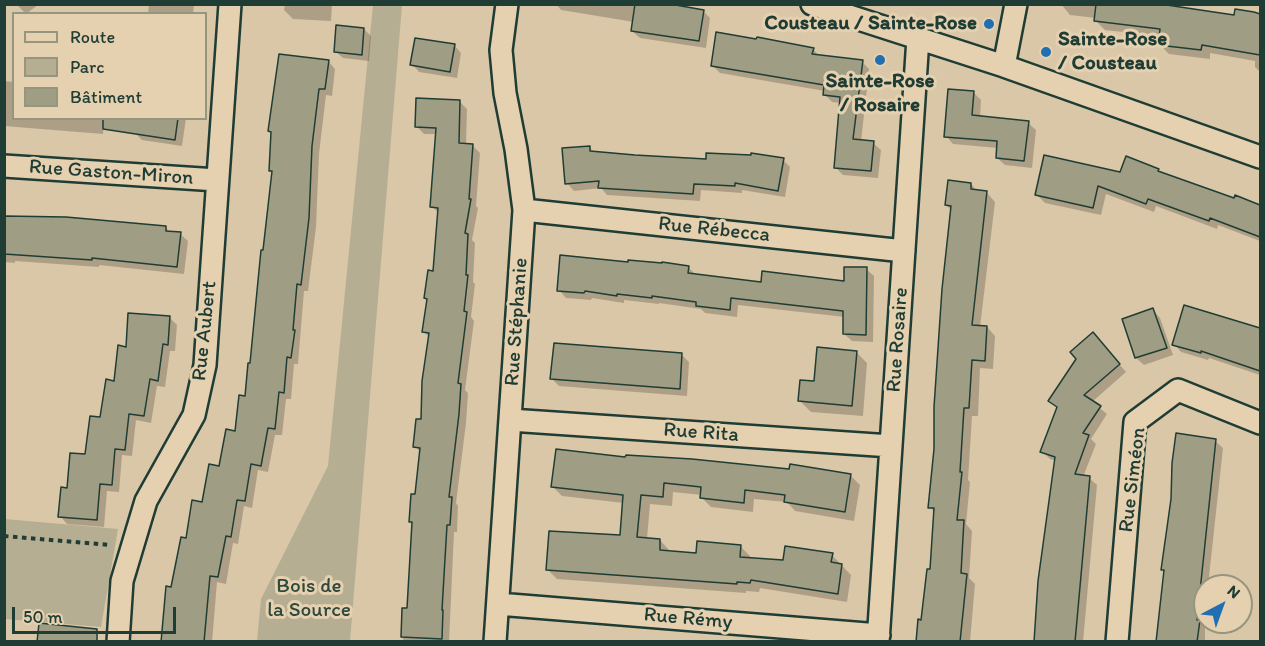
<!DOCTYPE html>
<meta charset="utf-8">
<style>
body{margin:0}
#map{position:relative;width:1265px;height:646px;overflow:hidden;background:#d9c7a8;font-family:Itim,sans-serif}
canvas{display:block}
.frame{position:absolute;inset:0;border:6px solid #1f3d34;pointer-events:none}
.legend{position:absolute;left:12px;top:12px;width:195px;height:108px;box-sizing:border-box;background:#e5d0af;border:2px solid #96957e;margin:0;padding:8px 10px;list-style:none;font-size:18px;color:#1f3d34}
.legend li{display:flex;align-items:center;gap:12px;height:30px}
.legend b{width:30px;border:2px solid #96957e}
.north{position:absolute;left:1193px;top:574px;width:60px;height:60px;box-sizing:border-box;background:#e5d0af;border:2px solid #96957e;border-radius:50%;rotate:41deg;font-size:16px;font-weight:700;line-height:24px;text-align:center;color:#1f3d34}
.north::after{content:'';display:block;margin:auto;width:21px;height:27px;background:#1f6fb2;clip-path:polygon(50% 0,100% 100%,50% 72%,0 100%)}
.scale{position:absolute;left:12px;top:607px;width:164px;height:27px;box-sizing:border-box;border:3px solid #1f3d34;border-top:0;padding-left:8px;font-size:18px;line-height:21px;white-space:nowrap;color:#1f3d34;-webkit-text-stroke:4px #e5d0af;paint-order:stroke}
</style>
<div id="map">
<canvas width="1265" height="646"></canvas>
<div class="frame"></div>
<ul class="legend">
<li><b style="height:8px;background:#e5d0af"></b>Route</li>
<li><b style="height:16px;background:#b6ae92"></b>Parc</li>
<li><b style="height:16px;background:#9f9d83"></b>Bâtiment</li>
</ul>
<div class="north">N</div>
<div class="scale">50 m</div>
</div>
<script>
const c = document.querySelector('canvas').getContext('2d');
c.lineJoin = 'round';
function paint(path, color) { c.fillStyle = color; c.fill(path, 'evenodd'); }
function strokePath(path, color, width, dash) { c.strokeStyle = color; c.lineWidth = width; c.lineCap = dash ? 'butt' : 'round'; c.setLineDash(dash || []); c.stroke(path); }
function drawText(font, color, halo, rows, align = 'center') {
  c.font = font + ' Itim,sans-serif'; c.lineWidth = 6; c.setLineDash([]); c.textBaseline = 'middle'; c.strokeStyle = halo; c.fillStyle = color; for (const [text, x, y, turn = 0] of rows) {
    c.save(); c.translate(x, y); c.rotate((+turn || 0) * Math.PI / 180); c.textAlign = isNaN(turn) ? turn : align; if (halo) c.strokeText(text, 0, 0); c.fillText(text, 0, 0); c.restore();
  }
}
paint(new Path2D(`
 M 373,5 L 402,5 L 350,641 L 257,641 L 261,599 L 328,466 Z
 M 5,519 L 118,529 L 101,627 L 5,619 Z`), '#b6ae92');
paint(new Path2D(`
 M 16,4 L 39,4 L 26,14 Z
 M 149,4 L 194,4 L 193,14 L 148,14 Z
 M 285,4 L 332,4 L 331,21 L 293,19 L 284,10 Z
 M 556,4 L 660,4 L 703,11 L 710,18 L 706,48 L 640,38 L 632,31 L 634,22 L 561,10 Z
 M 1061,4 L 1156,4 L 1235,17 L 1260,15 L 1260,72 L 1255,67 L 1255,61 L 1210,53 L 1210,59 L 1169,54 L 1160,45 L 1161,36 L 1105,30 L 1096,21 L 1096,18 L 1070,15 Z
 M 364,29 L 371,36 L 369,61 L 343,58 L 335,51 Z
 M 454,45 L 461,53 L 457,78 L 419,72 L 412,64 Z
 M 813,49 L 820,57 L 862,62 L 869,69 L 861,142 L 873,143 L 881,150 L 878,178 L 843,175 L 835,167 L 841,103 L 832,102 L 824,94 L 825,91 L 720,73 L 712,65 Z
 M 328,61 L 335,69 L 332,96 L 326,95 L 319,154 L 316,227 L 308,291 L 304,291 L 298,364 L 294,364 L 291,399 L 286,399 L 282,435 L 275,435 L 268,472 L 258,470 L 252,508 L 244,506 L 238,544 L 233,543 L 226,584 L 217,582 L 212,642 L 161,642 L 168,588 L 172,588 L 187,539 L 236,432 L 247,398 L 274,173 L 271,170 L 273,134 L 270,131 Z
 M 4,81 L 14,82 L 14,118 L 104,118 L 103,134 L 4,126 Z
 M 974,93 L 981,100 L 980,118 L 1028,123 L 1036,130 L 1032,168 L 1005,165 L 997,158 L 998,148 L 953,144 L 946,136 Z
 M 459,101 L 467,109 L 466,145 L 472,145 L 480,153 L 476,206 L 478,208 L 472,240 L 475,243 L 473,282 L 475,284 L 471,317 L 474,321 L 465,390 L 468,393 L 466,423 L 456,503 L 458,506 L 457,532 L 454,532 L 449,642 L 403,642 L 404,610 L 408,610 L 413,524 L 411,522 L 417,496 L 421,453 L 415,446 L 422,421 L 430,338 L 423,331 L 428,300 L 426,298 L 434,273 L 439,214 L 432,206 L 437,134 L 424,134 L 416,126 Z
 M 137,118 L 186,118 L 182,146 L 142,140 L 135,133 Z
 M 589,147 L 595,153 L 707,160 L 783,160 L 790,167 L 785,197 L 742,190 L 742,193 L 701,190 L 700,201 L 607,195 L 601,188 L 574,191 L 567,183 Z
 M 1158,170 L 1161,173 L 1235,200 L 1236,197 L 1260,206 L 1260,241 L 1218,225 L 1217,229 L 1156,206 L 1154,212 L 1106,194 L 1101,215 L 1045,203 L 1037,195 L 1121,173 Z
 M 971,184 L 978,192 L 987,193 L 995,202 L 980,327 L 987,327 L 995,336 L 993,369 L 980,368 L 978,416 L 972,416 L 968,480 L 970,482 L 966,524 L 972,531 L 969,578 L 975,584 L 970,642 L 917,642 L 932,571 L 935,513 L 930,507 L 952,211 L 946,205 Z
 M 4,216 L 166,228 L 171,233 L 180,234 L 188,241 L 184,274 L 99,265 L 99,267 L 15,261 L 15,263 L 4,262 Z
 M 688,267 L 696,275 L 762,284 L 845,282 L 866,269 L 874,276 L 873,342 L 852,341 L 844,334 L 845,317 L 738,305 L 737,317 L 705,313 L 701,309 L 659,303 L 659,304 L 624,300 L 624,303 L 592,298 L 591,300 L 566,298 L 559,290 Z
 M 1153,310 L 1160,318 L 1173,355 L 1144,365 L 1136,358 Z
 M 170,318 L 177,325 L 175,351 L 170,351 L 165,387 L 157,386 L 151,423 L 136,420 L 132,456 L 122,455 L 119,492 L 107,491 L 104,527 L 67,524 L 60,516 L 69,490 L 86,455 L 101,419 L 127,348 Z
 M 1257,328 L 1260,332 L 1260,375 L 1209,358 L 1208,360 L 1181,352 L 1174,344 Z
 M 1100,342 L 1126,372 L 1092,402 L 1107,414 L 1091,439 L 1096,444 L 1083,477 L 1089,478 L 1097,485 L 1083,642 L 1036,642 L 1056,461 L 1050,459 L 1042,451 L 1058,408 L 1050,401 Z
 M 856,352 L 867,363 L 863,416 L 811,412 L 800,401 L 816,383 Z
 M 682,355 L 689,362 L 687,396 L 559,386 L 551,378 Z
 M 1215,441 L 1223,448 L 1208,586 L 1205,586 L 1205,642 L 1158,642 L 1165,572 L 1163,570 Z
 M 627,459 L 850,475 L 860,485 L 854,521 L 795,511 L 787,502 L 754,499 L 753,512 L 711,507 L 702,498 L 702,495 L 673,492 L 672,506 L 650,504 L 647,539 L 660,540 L 669,550 L 669,552 L 698,555 L 740,546 L 750,556 L 750,559 L 784,561 L 832,555 L 851,575 L 847,602 L 760,588 L 759,592 L 746,591 L 746,593 L 557,579 L 548,570 L 621,537 L 624,503 L 562,496 L 553,487 Z`), '#0003');
const building = new Path2D(`
 M 635,4 L 670,4 L 704,10 L 699,41 L 631,31 Z
 M 1096,4 L 1160,4 L 1234,15 L 1235,9 L 1254,12 L 1260,14 L 1260,55 L 1202,45 L 1201,50 L 1158,45 L 1160,29 L 1094,21 Z
 M 336,25 L 364,28 L 362,55 L 334,52 Z
 M 716,32 L 756,39 L 757,37 L 814,48 L 812,54 L 863,60 L 853,139 L 874,141 L 871,171 L 834,168 L 840,97 L 823,95 L 824,85 L 711,66 Z
 M 415,38 L 455,44 L 450,72 L 410,65 Z
 M 279,54 L 329,60 L 325,89 L 319,89 L 312,146 L 309,218 L 301,285 L 297,284 L 293,330 L 295,330 L 291,358 L 287,357 L 284,393 L 279,392 L 275,429 L 268,428 L 261,466 L 251,464 L 245,501 L 237,500 L 231,537 L 226,536 L 218,577 L 210,576 L 204,642 L 161,642 L 166,586 L 171,587 L 181,537 L 186,538 L 192,500 L 202,502 L 209,464 L 219,466 L 226,429 L 235,431 L 239,395 L 245,396 L 248,363 L 250,363 L 261,250 L 263,250 L 272,171 L 269,171 L 271,132 L 268,131 Z
 M 948,89 L 974,91 L 972,115 L 1029,121 L 1024,161 L 996,158 L 997,141 L 944,137 Z
 M 416,98 L 460,100 L 459,143 L 473,144 L 469,199 L 471,199 L 465,233 L 468,234 L 466,275 L 468,275 L 464,311 L 467,312 L 458,383 L 461,384 L 459,414 L 449,497 L 452,497 L 450,525 L 447,525 L 442,610 L 443,610 L 442,639 L 401,637 L 402,608 L 407,608 L 412,522 L 409,522 L 411,494 L 415,494 L 420,448 L 413,447 L 416,419 L 421,419 L 422,381 L 429,333 L 422,332 L 427,299 L 424,298 L 428,270 L 433,271 L 438,208 L 430,207 L 436,128 L 415,127 Z
 M 103,118 L 178,118 L 175,140 L 103,129 Z
 M 590,146 L 590,151 L 635,155 L 706,159 L 706,153 L 751,155 L 751,153 L 784,158 L 778,191 L 735,183 L 735,186 L 694,184 L 693,194 L 598,188 L 599,181 L 565,184 L 562,148 Z
 M 1044,155 L 1120,172 L 1126,156 L 1159,169 L 1158,171 L 1234,198 L 1235,195 L 1260,205 L 1260,237 L 1210,218 L 1209,221 L 1148,199 L 1146,204 L 1098,186 L 1093,208 L 1035,195 Z
 M 948,180 L 971,183 L 971,189 L 987,191 L 972,325 L 987,326 L 985,361 L 972,360 L 969,408 L 964,408 L 960,472 L 962,472 L 957,520 L 964,520 L 961,573 L 967,574 L 960,642 L 916,642 L 918,619 L 921,620 L 927,569 L 930,569 L 934,508 L 928,508 L 934,449 L 934,407 L 942,289 L 951,206 L 945,205 Z
 M 4,216 L 66,217 L 166,226 L 166,231 L 181,232 L 177,267 L 92,258 L 92,260 L 4,254 Z
 M 560,255 L 628,262 L 628,260 L 662,263 L 662,262 L 689,266 L 688,273 L 761,282 L 762,271 L 844,281 L 844,267 L 867,267 L 866,335 L 843,334 L 843,311 L 731,298 L 730,310 L 696,306 L 696,302 L 652,296 L 652,298 L 617,294 L 617,296 L 585,291 L 584,293 L 557,291 Z
 M 1184,305 L 1260,328 L 1260,371 L 1201,351 L 1201,353 L 1172,345 Z
 M 1153,308 L 1167,348 L 1135,358 L 1122,319 Z
 M 128,313 L 170,316 L 168,345 L 163,344 L 158,381 L 150,379 L 144,416 L 129,414 L 125,450 L 115,449 L 112,485 L 100,484 L 97,520 L 58,517 L 61,487 L 67,488 L 70,453 L 85,454 L 90,416 L 100,417 L 106,379 L 114,381 L 118,345 L 126,347 Z
 M 1093,332 L 1120,364 L 1084,395 L 1101,406 L 1083,433 L 1089,435 L 1075,474 L 1090,476 L 1075,642 L 1034,642 L 1038,581 L 1055,457 L 1040,452 L 1057,407 L 1048,401 L 1076,359 L 1070,352 Z
 M 554,343 L 682,353 L 680,389 L 550,379 Z
 M 817,347 L 857,351 L 852,406 L 798,401 L 800,380 L 814,381 Z
 M 1176,433 L 1216,439 L 1197,620 L 1200,620 L 1197,642 L 1156,642 L 1164,570 L 1161,570 L 1171,499 L 1172,463 Z
 M 556,449 L 625,457 L 626,455 L 692,459 L 789,469 L 790,464 L 851,474 L 845,512 L 784,502 L 785,495 L 745,490 L 744,503 L 700,498 L 701,487 L 664,483 L 663,497 L 641,495 L 637,537 L 660,539 L 660,550 L 696,553 L 697,541 L 741,545 L 740,557 L 783,560 L 785,546 L 833,553 L 831,562 L 842,564 L 838,594 L 751,580 L 750,583 L 737,582 L 737,584 L 546,570 L 549,531 L 620,535 L 623,495 L 551,487 Z
 M 39,623 L 97,629 L 97,642 L 37,642 Z`);
paint(building, '#9f9d83');
strokePath(building, '#1f3d34', 1.5);
const minor = new Path2D(`
 M 812,4 L 1004,66 L 1260,157
 M 1004,66 L 1016,4
 M 4,166 L 217,180
 M 524,210 L 904,251
 M 510,420 L 891,446
 M 498,604 L 879,635
 M 118,642 L 122,581 L 146,501 L 194,415 L 205,365 L 230,4
 M 495,642 L 524,210 L 516,149 L 505,93 L 501,50 L 507,4
 M 878,642 L 918,38
 M 1117,642 L 1135,422 L 1178,390 L 1260,423`);
strokePath(minor, '#1f3d34', 26);
strokePath(new Path2D(`
 M 4,536 L 111,545`), '#1f3d34', 4, [4.5, 4.5]);
strokePath(minor, '#e5d0af', 21);
for (const [x, y, r, color] of [
 [989,24,6,"#1f6fb2"],
 [1046,52,6,"#1f6fb2"],
 [880,60,6,"#1f6fb2"]
]) { const dot = new Path2D(); dot.arc(x, y, r, 0, 2 * Math.PI); c.fillStyle = color; c.fill(dot); strokePath(dot, '#e5d0af', 2); }
drawText('bold 21px', '#1f3d34', '#e5d0af', [
 ["Cousteau / Sainte-Rose",977,24],
 ["Sainte-Rose",1058,40,"left"],
 ["/ Cousteau",1058,64,"left"],
 ["Sainte-Rose",880,82,"center"],
 ["/ Rosaire",880,106,"center"]
], 'right');
drawText('21px', '#1f3d34', '#e5d0af', [
 ["Rue Gaston-Miron",111,173,4],
 ["Rue Rébecca",714,230,6],
 ["Rue Stéphanie",517,322,-86],
 ["Rue Aubert",205,331,-84],
 ["Rue Rosaire",898,340,-86],
 ["Rue Rita",701,433,4],
 ["Rue Siméon",1133,480,-83],
 ["Rue Rémy",688,619,5]
]);
drawText('21px', '#2e483d', '#e5d0af', [
 ["Bois de",309,587],
 ["la Source",309,611]
]);
</script>
